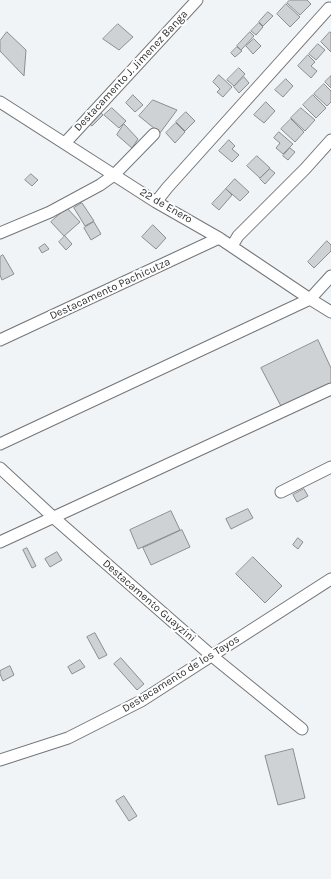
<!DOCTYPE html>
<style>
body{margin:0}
canvas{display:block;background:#f1f4f7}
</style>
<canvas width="331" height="879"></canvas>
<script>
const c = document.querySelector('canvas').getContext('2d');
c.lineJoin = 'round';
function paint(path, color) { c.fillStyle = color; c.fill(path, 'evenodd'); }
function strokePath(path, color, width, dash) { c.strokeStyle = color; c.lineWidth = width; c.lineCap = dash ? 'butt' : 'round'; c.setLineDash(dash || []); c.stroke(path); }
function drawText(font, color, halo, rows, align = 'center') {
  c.font = font + ' Karla,sans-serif'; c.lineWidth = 4; c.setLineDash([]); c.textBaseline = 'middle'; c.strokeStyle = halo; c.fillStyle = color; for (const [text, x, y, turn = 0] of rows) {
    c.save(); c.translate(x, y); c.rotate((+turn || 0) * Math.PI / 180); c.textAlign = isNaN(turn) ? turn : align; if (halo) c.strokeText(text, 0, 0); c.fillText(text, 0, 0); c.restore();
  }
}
const building = new Path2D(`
 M 290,0 L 307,0 L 311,4 L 300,15 L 287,3 Z
 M 286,4 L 300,17 L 290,27 L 277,14 Z
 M 268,12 L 273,16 L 263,26 L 259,22 Z
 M 259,23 L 263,27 L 256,35 L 251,31 Z
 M 118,24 L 133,37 L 119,50 L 103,39 Z
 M 7,32 L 26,50 L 24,76 L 0,51 L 0,41 Z
 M 250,32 L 254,36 L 241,50 L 237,46 Z
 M 330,32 L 331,33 L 331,52 L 321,42 Z
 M 254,39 L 261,46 L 253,54 L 246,46 Z
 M 318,44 L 325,50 L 316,60 L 309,54 Z
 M 237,47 L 242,51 L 235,57 L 231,53 Z
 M 308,55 L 315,62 L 311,66 L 317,71 L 311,78 L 298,66 Z
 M 239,68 L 245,74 L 234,86 L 227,80 Z
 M 219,75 L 232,87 L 223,97 L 217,92 L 220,89 L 213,82 Z
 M 331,76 L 331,88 L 325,82 Z
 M 244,77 L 249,83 L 239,93 L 234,87 Z
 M 286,79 L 293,86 L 283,97 L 275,90 Z
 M 324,84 L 331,91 L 331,102 L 327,106 L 314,94 Z
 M 133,95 L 143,105 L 135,112 L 126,103 Z
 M 313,95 L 326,108 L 316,118 L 303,105 Z
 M 153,100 L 177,110 L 160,133 L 139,116 Z
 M 266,102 L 275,111 L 264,123 L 254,115 Z
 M 112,108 L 126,121 L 119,128 L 104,115 Z
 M 301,108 L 315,120 L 305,131 L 291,118 Z
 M 99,111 L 103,115 L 92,126 L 87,122 Z
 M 186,112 L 195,121 L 185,131 L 176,122 Z
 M 291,119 L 304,132 L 295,142 L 281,129 Z
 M 176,123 L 185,132 L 175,143 L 166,133 Z
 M 124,124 L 138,139 L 132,148 L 117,135 Z
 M 279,132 L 293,144 L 283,154 L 276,148 L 280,143 L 274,138 Z
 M 229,140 L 235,146 L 232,149 L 239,155 L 232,162 L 219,151 Z
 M 290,148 L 295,152 L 288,160 L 283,156 Z
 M 257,156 L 270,168 L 260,178 L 247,166 Z
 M 270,169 L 275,173 L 265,184 L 260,179 Z
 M 31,174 L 38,180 L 32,186 L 25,180 Z
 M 235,179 L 249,192 L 240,201 L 226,189 Z
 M 226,189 L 232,195 L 219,210 L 212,204 Z
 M 82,203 L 94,221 L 85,226 L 74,208 Z
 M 67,208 L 80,222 L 64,236 L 51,222 Z
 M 94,222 L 101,234 L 91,240 L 84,228 Z
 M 153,225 L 166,238 L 156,249 L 142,237 Z
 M 65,236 L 72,244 L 66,250 L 59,242 Z
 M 327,241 L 331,245 L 331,251 L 314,268 L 308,262 Z
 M 45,244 L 49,249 L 42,253 L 39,248 Z
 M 3,255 L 14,274 L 2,280 L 0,275 L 0,257 Z
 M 318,340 L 331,368 L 331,384 L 282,408 L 261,368 Z
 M 304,489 L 308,496 L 297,502 L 293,495 Z
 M 248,509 L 253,518 L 231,529 L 226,519 Z
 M 171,511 L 180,530 L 138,549 L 130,530 Z
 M 182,530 L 190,547 L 151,565 L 143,548 Z
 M 298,538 L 303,542 L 298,549 L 293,545 Z
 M 27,548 L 36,566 L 32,568 L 23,550 Z
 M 57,552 L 62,560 L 50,567 L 45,559 Z
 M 253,557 L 282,586 L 265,603 L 236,574 Z
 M 95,633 L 107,655 L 99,659 L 87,637 Z
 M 121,658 L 144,684 L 137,690 L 114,664 Z
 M 80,660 L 85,667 L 72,674 L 68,667 Z
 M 10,666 L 14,675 L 3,681 L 0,674 L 0,671 Z
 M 293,749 L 305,798 L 278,805 L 265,756 Z
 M 124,796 L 137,816 L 129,821 L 116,801 Z`);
paint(building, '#cfd2d5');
strokePath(building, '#8b8e91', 1);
const minor = new Path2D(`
 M 0,102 L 156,202 L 219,238 L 310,299 L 331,312
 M 65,143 L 197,0
 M 156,202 L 167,188 L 329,8
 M 0,233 L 50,212 L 100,185 L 114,175 L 154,134
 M 232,246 L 238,236 L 305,169 L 331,140
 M 0,340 L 219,238
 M 0,444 L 310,299 L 331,276
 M 0,468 L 53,517 L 212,656 L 302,729
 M 281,492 L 331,467
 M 0,542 L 331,389
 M 0,760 L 68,738 L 141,701 L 331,579`);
strokePath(minor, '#747779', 13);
strokePath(minor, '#fff', 11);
drawText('11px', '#2e2f30', '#fff', [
 ["Destacamento J. Jimenez Banga",131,71,-47],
 ["22 de Enero",166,206,30],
 ["Destacamento Pachicutza",110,289,-25],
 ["Destacamento Guayzini",149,601,41],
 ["Destacamento de los Tayos",181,674,-32]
]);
</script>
